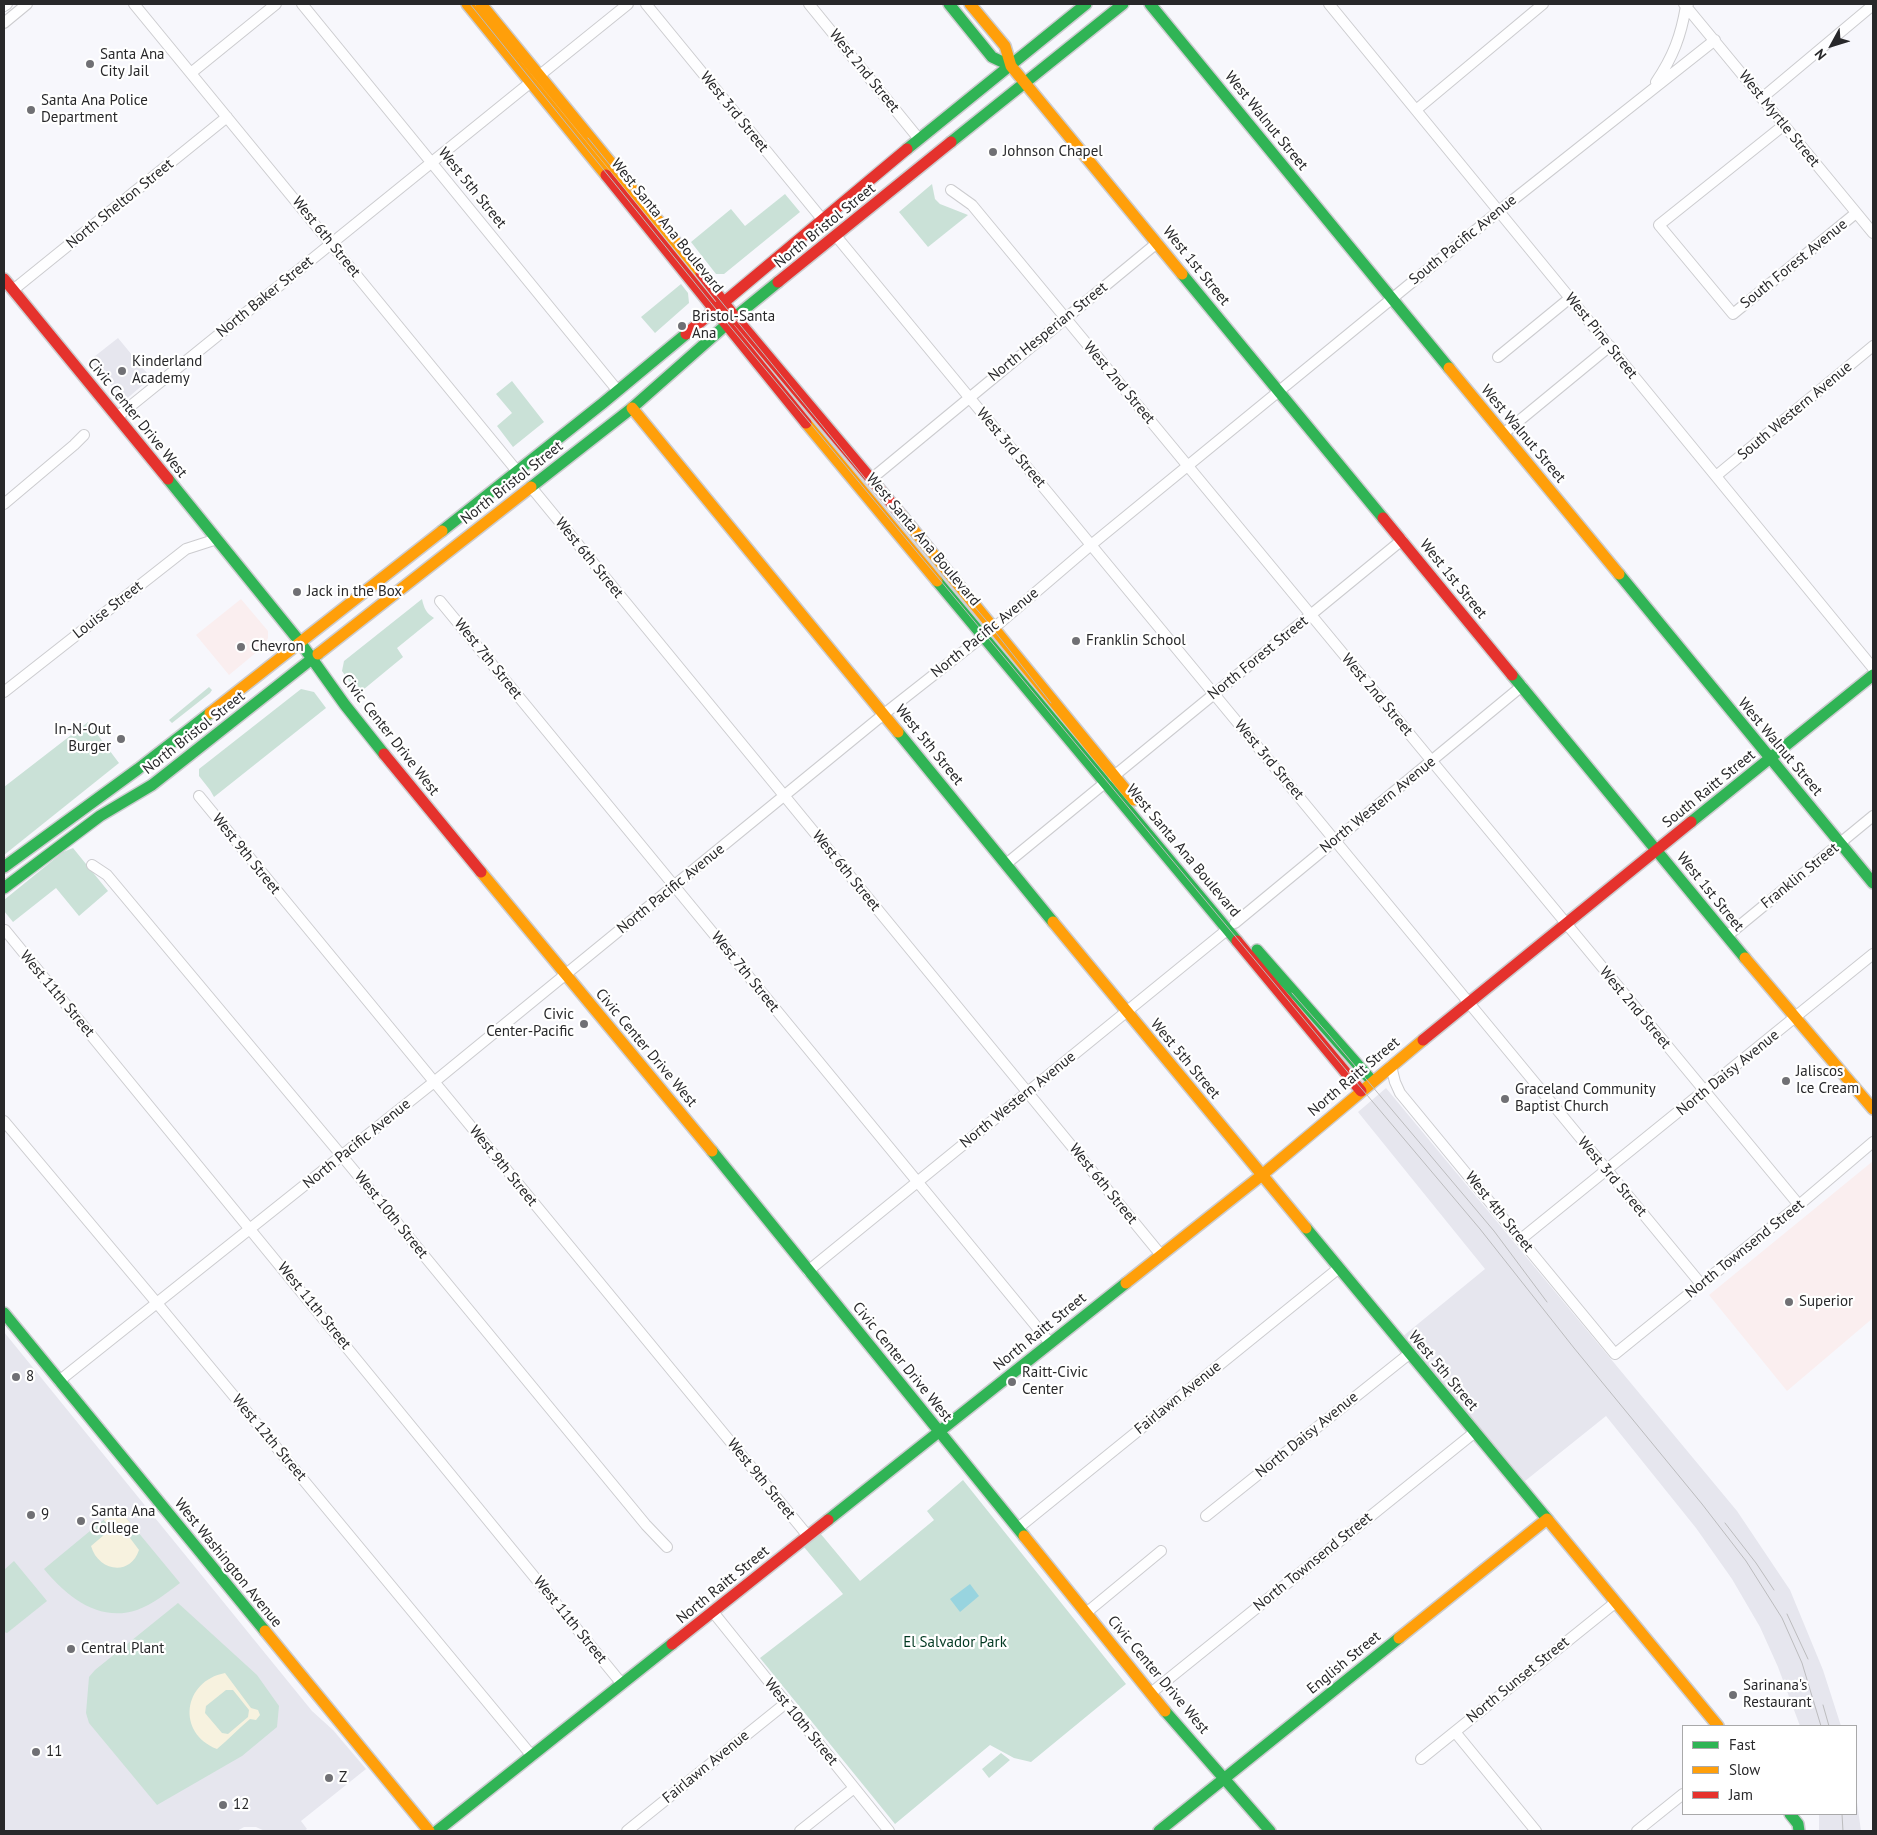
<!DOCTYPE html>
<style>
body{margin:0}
#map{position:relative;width:1877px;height:1835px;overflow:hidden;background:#f7f7fc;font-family:"PT Sans",sans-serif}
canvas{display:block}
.frame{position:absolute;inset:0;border:5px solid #28282a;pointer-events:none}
.legend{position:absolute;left:1682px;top:1725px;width:175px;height:90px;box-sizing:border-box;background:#fff;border:1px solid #a9a9aa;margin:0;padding:6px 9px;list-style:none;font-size:15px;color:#28282a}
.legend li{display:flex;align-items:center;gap:10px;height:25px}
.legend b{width:25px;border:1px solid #a9a9aa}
.north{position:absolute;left:1807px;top:20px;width:50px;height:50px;-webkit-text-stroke:4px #fff;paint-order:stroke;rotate:231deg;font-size:14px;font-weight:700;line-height:20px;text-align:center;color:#28282a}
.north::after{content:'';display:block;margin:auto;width:18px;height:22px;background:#28282a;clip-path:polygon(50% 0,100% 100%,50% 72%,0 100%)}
</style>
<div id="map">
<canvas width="1877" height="1835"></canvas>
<div class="frame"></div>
<ul class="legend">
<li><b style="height:6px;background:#30b455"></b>Fast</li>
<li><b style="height:6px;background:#ff9f0a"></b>Slow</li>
<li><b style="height:6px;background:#e5322d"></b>Jam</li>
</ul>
<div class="north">N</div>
</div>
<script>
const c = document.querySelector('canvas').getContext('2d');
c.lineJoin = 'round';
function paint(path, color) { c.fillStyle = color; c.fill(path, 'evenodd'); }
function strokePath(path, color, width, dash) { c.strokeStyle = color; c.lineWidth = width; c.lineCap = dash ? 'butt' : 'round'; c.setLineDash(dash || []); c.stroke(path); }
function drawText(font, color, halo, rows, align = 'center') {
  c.font = font + ' "PT Sans",sans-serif'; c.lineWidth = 4.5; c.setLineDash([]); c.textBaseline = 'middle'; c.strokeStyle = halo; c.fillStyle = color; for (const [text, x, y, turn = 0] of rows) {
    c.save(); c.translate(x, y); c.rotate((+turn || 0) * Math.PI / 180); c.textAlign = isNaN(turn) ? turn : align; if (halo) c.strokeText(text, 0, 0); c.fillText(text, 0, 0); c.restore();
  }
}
paint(new Path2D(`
 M 241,599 L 268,631 L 268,638 L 264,646 L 229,675 L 196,635 Z
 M 1873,1161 L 1873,1318 L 1787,1391 L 1709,1295 Z`), '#faeeef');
paint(new Path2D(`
 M 118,338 L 151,378 L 124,401 L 90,360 Z
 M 1386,1088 L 1737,1511 L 1790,1590 L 1823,1670 L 1841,1726 L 1800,1726 L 1778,1667 L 1760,1627 L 1732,1579 L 1696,1528 L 1606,1416 L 1525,1481 L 1402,1337 L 1485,1269 L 1358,1112 Z
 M 4,1332 L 312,1711 L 333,1730 L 366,1769 L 301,1821 L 307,1829 L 304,1831 L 265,1831 L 256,1827 L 244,1827 L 237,1831 L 4,1831 Z
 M 1856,1795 L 1861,1831 L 1819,1831 L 1819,1814 L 1856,1814 Z`), '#e6e6ee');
paint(new Path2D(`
 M 932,184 L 935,199 L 940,204 L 968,215 L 928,247 L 899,212 Z
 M 785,194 L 800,212 L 724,274 L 716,274 L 691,242 L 731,209 L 745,226 Z
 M 681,284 L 688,293 L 689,303 L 655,333 L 641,317 Z
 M 512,381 L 544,422 L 513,447 L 497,426 L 512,413 L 496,394 Z
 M 422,599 C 424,608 426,613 434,618 L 397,648 L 403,657 L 358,694 L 342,671 L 344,661 Z
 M 209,687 L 212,690 L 210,693 L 172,723 L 169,720 Z
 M 301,689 L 314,692 L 326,708 L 214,797 L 210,790 L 199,776 L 199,769 Z
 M 88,722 L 119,763 L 4,855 L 4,787 Z
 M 73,848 L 108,891 L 79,916 L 56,888 L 13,922 L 4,911 L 4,900 L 63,852 Z
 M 963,1480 L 1126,1684 L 1031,1762 L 1014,1758 L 990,1745 L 895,1824 L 760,1658 L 843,1594 L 804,1547 L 820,1533 L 860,1581 L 934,1520 L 927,1511 Z
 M 113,1512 L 123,1514 L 180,1583 C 167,1593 153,1604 137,1610 C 99,1623 66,1596 44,1569 Z
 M 14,1561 L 47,1601 L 7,1633 L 4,1632 L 4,1570 Z
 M 178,1603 L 257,1675 L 279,1706 L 277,1727 L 242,1756 L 157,1805 L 89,1723 L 86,1713 L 89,1677 L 95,1670 Z
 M 1001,1753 L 1010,1760 L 989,1778 L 982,1769 Z`), '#cae1d7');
paint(new Path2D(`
 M 113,1512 L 123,1514 L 131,1524 L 124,1530 L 139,1550 C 130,1577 98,1571 91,1546 L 111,1529 L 104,1520 Z
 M 225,1673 L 251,1708 L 258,1710 L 260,1715 L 256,1720 L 250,1719 C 238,1729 229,1739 217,1749 C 176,1733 183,1681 225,1673 ZM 226,1690 L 233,1690 L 249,1710 L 248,1717 L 228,1734 L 222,1733 L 205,1713 L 206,1706 Z`), '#f7f2df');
paint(new Path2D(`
 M 970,1584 L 979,1596 L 960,1612 L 950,1599 Z`), '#98d4df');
const street = new Path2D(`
 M 134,4 L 517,471
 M 302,4 L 618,391
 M 646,4 L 822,219
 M 809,4 L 919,139
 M 1329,4 L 1873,668
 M 1684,4 L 1873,233
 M 4,6 L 7,4
 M 4,23 L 27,4
 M 191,73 L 276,4
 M 540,75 L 628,4
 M 1656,82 C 1673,57 1681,36 1686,6 L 1688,4
 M 1762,98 L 1873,5
 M 1416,110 L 1543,4
 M 1784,125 L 1659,225 L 1733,314 L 1856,213
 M 951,190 L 972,205 L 1799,1205
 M 836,236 L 1701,1284
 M 13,290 L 227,117
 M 1498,357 L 1570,298
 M 117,417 L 531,82
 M 1503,434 L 1610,346
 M 1716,476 L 1873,346
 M 870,480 L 1157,243
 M 531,487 L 1161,1255
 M 4,504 L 74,445 L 84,435
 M 440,601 L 1050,1343
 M 4,692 L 186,549 L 217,539
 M 1114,776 L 1402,540
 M 199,796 L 808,1536
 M 1006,864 L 1106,782
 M 92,865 L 107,875 L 342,1156 L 646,1525 L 667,1547
 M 1235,923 L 1522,686
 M 5,930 L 622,1684
 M 1727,936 L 1873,816
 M 1391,1066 L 1395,1082 L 1400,1093 L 1615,1354 L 1799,1205 L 1873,1142
 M 4,1121 L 156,1302 L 532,1756
 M 1521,1239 L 1873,954
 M 808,1271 L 1228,929
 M 59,1381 L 434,1082 L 884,714 L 1001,622 L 1091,545 L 1499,211 L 1715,40
 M 1206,1516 L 1409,1354
 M 1018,1528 L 1339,1268
 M 713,1612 L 889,1831
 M 1086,1613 L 1161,1551
 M 1151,1693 L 1475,1432
 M 1455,1732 L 1536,1831
 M 1421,1759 L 1616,1602
 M 627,1831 L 786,1703
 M 800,1831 L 854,1788
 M 1637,1831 L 1683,1794`);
const fast = new Path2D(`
 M 949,4 L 992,57 L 1011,66
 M 1150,4 L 1449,368
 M 951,142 L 1123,4
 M 907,149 L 1086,4
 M 1182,274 L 1383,518
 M 168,479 L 300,642 L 345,705 L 384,754
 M 531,487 L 632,408 L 735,317 L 778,282
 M 442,531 L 603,403 L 686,334
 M 1619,574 L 1873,883
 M 937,581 L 1237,941
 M 1512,675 L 1745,958
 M 898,732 L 1053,922
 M 1691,822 L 1873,675
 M 4,867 L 138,769 L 210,713
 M 4,888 L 100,816 L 152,785 L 318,654
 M 1257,950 L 1372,1081
 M 712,1151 L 1024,1536
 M 1306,1228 L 1548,1520
 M 4,1313 L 265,1631
 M 828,1520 L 1126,1283
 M 1165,1711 L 1270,1831
 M 1790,1814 L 1798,1824 L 1799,1831
 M 437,1831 L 672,1644
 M 1159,1831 L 1399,1638`);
const slow = new Path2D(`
 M 467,4 L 606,175
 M 481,4 L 701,273
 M 970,4 L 1005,46 L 1011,66 L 1182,274
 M 1449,368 L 1619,574
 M 632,408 L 898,732
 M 806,423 L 937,581
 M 903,517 L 1134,800
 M 318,654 L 531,487
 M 210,713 L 442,531
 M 481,872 L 712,1151
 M 1053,922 L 1306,1228
 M 1745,958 L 1873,1109
 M 1126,1283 L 1262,1175 L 1423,1040
 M 1548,1520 L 1718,1726
 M 1024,1536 L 1165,1711
 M 265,1631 L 429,1831
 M 1399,1638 L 1547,1519`);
const jam = new Path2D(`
 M 606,175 L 806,423
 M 701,273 L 735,317 L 903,517
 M 4,279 L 168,479
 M 778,282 L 951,142
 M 686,334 L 907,149
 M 1383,518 L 1512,675
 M 384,754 L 481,872
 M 1237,941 L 1361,1091
 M 1423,1040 L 1691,822
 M 672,1644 L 828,1520`);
strokePath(street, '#cccccf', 12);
strokePath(fast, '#cccccf', 14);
strokePath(slow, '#cccccf', 14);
strokePath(jam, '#cccccf', 14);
strokePath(street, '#fefeff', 10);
strokePath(fast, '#30b455', 11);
strokePath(slow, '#ff9f0a', 11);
strokePath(jam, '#e5322d', 11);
strokePath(new Path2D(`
 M 470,4 L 728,324 L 1356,1082 L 1480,1229 L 1574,1348 L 1702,1504 L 1746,1561 L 1782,1618 L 1802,1663 L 1821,1726
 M 588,138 L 868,482 L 985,619 L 1051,703
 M 1292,993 L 1329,1035 L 1494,1231 L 1547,1302
 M 1725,1523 L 1756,1563 L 1774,1590
 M 1787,1614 L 1808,1659
 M 1823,1705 L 1829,1726
 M 1842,1814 L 1843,1831`), '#bcbcbe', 1);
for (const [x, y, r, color] of [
 [90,64,5,"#707074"],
 [31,110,5,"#707074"],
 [993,152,5,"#707074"],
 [682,326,5,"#707074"],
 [122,371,5,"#707074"],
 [297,592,5,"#707074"],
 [1076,641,5,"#707074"],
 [241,647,5,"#707074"],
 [121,739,5,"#707074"],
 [584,1024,5,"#707074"],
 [1786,1081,5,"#707074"],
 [1505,1099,5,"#707074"],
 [1789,1302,5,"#707074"],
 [16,1377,5,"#707074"],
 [1012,1382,5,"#707074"],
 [31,1515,5,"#707074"],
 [81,1521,5,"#707074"],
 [71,1649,5,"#707074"],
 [1733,1695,5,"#707074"],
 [36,1752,5,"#707074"],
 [329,1778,5,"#707074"],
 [223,1805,5,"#707074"]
]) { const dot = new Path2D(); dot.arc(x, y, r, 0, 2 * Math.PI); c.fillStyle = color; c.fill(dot); strokePath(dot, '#fff', 2); }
drawText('15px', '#28282a', '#fff', [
 ["Santa Ana",100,55],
 ["City Jail",100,72],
 ["Santa Ana Police",41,101],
 ["Department",41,118],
 ["Johnson Chapel",1003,152],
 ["Bristol-Santa",692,317],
 ["Ana",692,334],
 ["Kinderland",132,362],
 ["Academy",132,379],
 ["Jack in the Box",307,592],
 ["Franklin School",1086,641],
 ["Chevron",251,647],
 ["In-N-Out",111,730,"right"],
 ["Burger",111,747,"right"],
 ["Civic",574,1015,"right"],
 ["Center-Pacific",574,1032,"right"],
 ["Jaliscos",1796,1072],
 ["Ice Cream",1796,1089],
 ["Graceland Community",1515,1090],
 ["Baptist Church",1515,1107],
 ["Superior",1799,1302],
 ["Raitt-Civic",1022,1373],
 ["Center",1022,1390],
 ["8",26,1377],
 ["Santa Ana",91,1512],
 ["College",91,1529],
 ["9",41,1515],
 ["Central Plant",81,1649],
 ["Sarinana's",1743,1686],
 ["Restaurant",1743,1703],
 ["11",46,1752],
 ["Z",339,1778],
 ["12",233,1805]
], 'left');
drawText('15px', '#28282a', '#fff', [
 ["West 2nd Street",864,71,51],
 ["West 3rd Street",734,112,51],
 ["West Myrtle Street",1779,119,51],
 ["West Walnut Street",1266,121,51],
 ["West 5th Street",472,188,51],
 ["North Shelton Street",120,204,-39],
 ["West Santa Ana Boulevard",667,226,51],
 ["North Bristol Street",825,226,-39],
 ["West 6th Street",326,237,51],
 ["South Pacific Avenue",1463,240,-39],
 ["South Forest Avenue",1794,264,-39],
 ["West 1st Street",1196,266,51],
 ["North Baker Street",265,297,-39],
 ["North Hesperian Street",1048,332,-39],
 ["West Pine Street",1601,336,51],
 ["West 2nd Street",1119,383,50],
 ["South Western Avenue",1795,411,-40],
 ["Civic Center Drive West",137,418,51],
 ["West Walnut Street",1523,434,50],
 ["West 3rd Street",1011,448,50],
 ["North Bristol Street",512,483,-38],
 ["West Santa Ana Boulevard",923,540,50],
 ["West 6th Street",589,558,51],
 ["West 1st Street",1453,579,51],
 ["Louise Street",108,610,-38],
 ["North Pacific Avenue",985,633,-39],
 ["North Forest Street",1258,658,-39],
 ["West 7th Street",488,659,51],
 ["West 2nd Street",1377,695,50],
 ["North Bristol Street",194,733,-38],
 ["Civic Center Drive West",390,735,52],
 ["West 5th Street",929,745,51],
 ["West Walnut Street",1780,747,50],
 ["West 3rd Street",1269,760,50],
 ["South Raitt Street",1709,789,-39],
 ["North Western Avenue",1378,805,-39],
 ["West Santa Ana Boulevard",1183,851,50],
 ["West 9th Street",246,854,51],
 ["West 6th Street",846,871,51],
 ["Franklin Street",1800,876,-39],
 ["North Pacific Avenue",671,889,-39],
 ["West 1st Street",1710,892,51],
 ["West 7th Street",745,972,51],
 ["West 11th Street",57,994,50],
 ["West 2nd Street",1635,1008,50],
 ["Civic Center Drive West",646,1048,50],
 ["West 5th Street",1185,1059,50],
 ["North Daisy Avenue",1728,1073,-39],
 ["North Raitt Street",1354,1077,-40],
 ["North Western Avenue",1018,1100,-39],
 ["North Pacific Avenue",357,1144,-39],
 ["West 9th Street",503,1166,51],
 ["West 3rd Street",1612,1177,50],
 ["West 6th Street",1103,1184,51],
 ["West 4th Street",1499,1212,51],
 ["West 10th Street",391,1215,51],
 ["North Townsend Street",1745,1249,-39],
 ["West 11th Street",314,1306,51],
 ["North Raitt Street",1040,1332,-39],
 ["Civic Center Drive West",902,1362,51],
 ["West 5th Street",1443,1371,50],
 ["Fairlawn Avenue",1178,1398,-39],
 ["North Daisy Avenue",1307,1435,-39],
 ["West 12th Street",269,1438,50],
 ["West 9th Street",761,1479,51],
 ["North Townsend Street",1313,1562,-39],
 ["West Washington Avenue",228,1563,51],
 ["North Raitt Street",723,1585,-39],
 ["West 11th Street",570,1620,51],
 ["English Street",1344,1663,-39],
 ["Civic Center Drive West",1158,1675,50],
 ["North Sunset Street",1518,1680,-39],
 ["West 10th Street",801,1722,51],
 ["Fairlawn Avenue",706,1767,-39]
]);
drawText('15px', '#003821', '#fff', [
 ["El Salvador Park",955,1643]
]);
</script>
